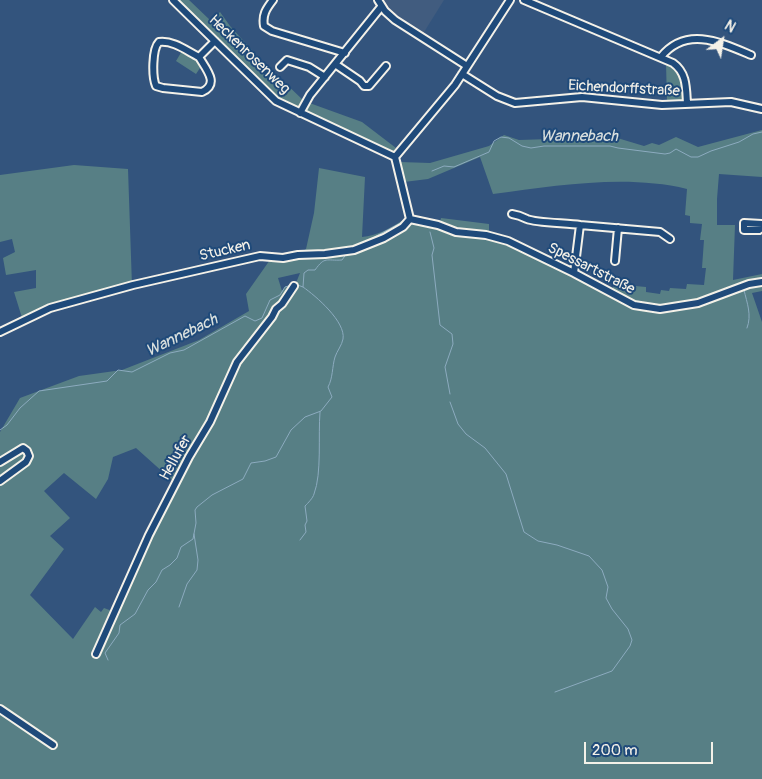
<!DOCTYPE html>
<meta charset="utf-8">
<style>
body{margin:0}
#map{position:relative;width:762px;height:779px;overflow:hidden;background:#33547d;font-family:Pangolin,sans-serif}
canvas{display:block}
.north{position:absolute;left:697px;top:15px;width:50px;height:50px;-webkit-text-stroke:4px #1f4a7a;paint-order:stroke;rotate:31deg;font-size:14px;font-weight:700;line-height:20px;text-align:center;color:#f4f1e8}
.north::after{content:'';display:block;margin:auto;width:18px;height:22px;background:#f4f1e8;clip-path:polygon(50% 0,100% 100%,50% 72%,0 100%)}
.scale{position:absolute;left:584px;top:742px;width:129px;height:22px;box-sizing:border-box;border:2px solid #f4f1e8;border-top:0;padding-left:6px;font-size:15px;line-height:18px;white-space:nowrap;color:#f4f1e8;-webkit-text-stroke:4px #1f4a7a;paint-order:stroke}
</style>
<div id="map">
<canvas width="762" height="779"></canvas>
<div class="north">N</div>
<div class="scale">200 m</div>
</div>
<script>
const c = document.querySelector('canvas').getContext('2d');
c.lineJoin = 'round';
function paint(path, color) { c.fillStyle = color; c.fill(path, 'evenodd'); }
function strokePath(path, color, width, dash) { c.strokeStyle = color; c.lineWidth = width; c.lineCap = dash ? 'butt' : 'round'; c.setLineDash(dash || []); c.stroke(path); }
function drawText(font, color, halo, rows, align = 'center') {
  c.font = font + ' Pangolin,sans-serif'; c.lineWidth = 4; c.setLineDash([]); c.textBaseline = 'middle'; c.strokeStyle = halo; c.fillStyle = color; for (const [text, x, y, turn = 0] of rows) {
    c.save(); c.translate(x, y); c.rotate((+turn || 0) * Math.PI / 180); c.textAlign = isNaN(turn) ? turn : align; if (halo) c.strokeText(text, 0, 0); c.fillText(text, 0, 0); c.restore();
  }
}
paint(new Path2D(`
 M 378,0 L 444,0 L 421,37 L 395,21 Z`), '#415c7f');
paint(new Path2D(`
 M 175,0 L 189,0 L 211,21 L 220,12 L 230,26 L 259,58 L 304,101 L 362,122 L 396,148 L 393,152 L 279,101 Z
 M 182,51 L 202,65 L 196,74 L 176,61 Z
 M 666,63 L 672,66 L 683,77 L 684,99 L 681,102 L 667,102 Z
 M 762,130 L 762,177 L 719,174 L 717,199 L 717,225 L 735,225 L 733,280 L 762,274 L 762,291 L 752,293 L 762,322 L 762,779 L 0,779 L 0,432 L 20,398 L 79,376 L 122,370 L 199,340 L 249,311 L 246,294 L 272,257 L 298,255 L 306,249 L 314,213 L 319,168 L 365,177 L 362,237 C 377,236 390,228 403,220 L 404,223 L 410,219 L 439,227 L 441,218 L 489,224 L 489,236 L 508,241 L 611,292 L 614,284 L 646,287 L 646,292 L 660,294 L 661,290 L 669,291 L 670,288 L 686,289 L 687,284 L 704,285 L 706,268 L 702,268 L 704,240 L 700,240 L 702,224 L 690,223 L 690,216 L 685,215 L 687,189 C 625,174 556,186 493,194 L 480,157 L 428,179 L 404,182 L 399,166 L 400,162 L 430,163 L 489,146 L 504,135 L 519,140 L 614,137 L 644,146 L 652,143 L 659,145 L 676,137 L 698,147 ZM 300,273 L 296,283 L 285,287 L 282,291 L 278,278 ZM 136,448 L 174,482 L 112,611 L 104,608 L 101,612 L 95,607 L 73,639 L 30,595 L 64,549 L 50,536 L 70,518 L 44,491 L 64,473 L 96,499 L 108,479 L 113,457 Z
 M 74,165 L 128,169 L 132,286 L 51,308 L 23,321 L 14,292 L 36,288 L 36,270 L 6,275 L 3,258 L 15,252 L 12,239 L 0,242 L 0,175 Z`), '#577f85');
strokePath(new Path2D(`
 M 432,171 L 444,166 L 454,167 L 489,152 L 494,141 L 501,137 L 509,138 L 522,146 L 531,148 L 544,146 L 610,146 L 618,148 L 665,154 L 670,153 L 676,149 L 691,157 L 698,157 L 711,151 L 739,142 L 753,134 L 762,132
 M 430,232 L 434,248 L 432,255 L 440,325 L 452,334 L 453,344 L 445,367 L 450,394
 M 367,241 L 404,221
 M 295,284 L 303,287 L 304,273 L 308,270 L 315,270 C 325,256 326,261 342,260 L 347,253
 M 744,290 C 747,303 752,315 747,328
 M 450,402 L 458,424 L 466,434 L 485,448 L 506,474 L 524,532 L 538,541 L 557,545 L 589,556 L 602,570 L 608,587 L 606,598 L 612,609 L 628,629 L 632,640 L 630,646 L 612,671 L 555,692
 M 0,430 L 7,425 L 20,408 L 39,391 L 107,381 L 118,370 L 132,372 L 170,353 L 184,350 L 245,316 L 255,321 L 262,318 L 270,300 L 280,295 L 285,287 L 292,285
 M 300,540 L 306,532 L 305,525 L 307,521 L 305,506 C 308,503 313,498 314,494 C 322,473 318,436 320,412
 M 179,607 L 187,584 L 197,570 L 198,560 L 194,534
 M 108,660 L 105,653 L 119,633 L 120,625 L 135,614 L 148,590 L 156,582 L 162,570 L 170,565 L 177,558 L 181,547 L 193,539 L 196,523 L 195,510 L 197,507 L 212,495 L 243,479 L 251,463 L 265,461 L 276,457 L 291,430 L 305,417 L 321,411 L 332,397 L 328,387 C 333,378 332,367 335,357 C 337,351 342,345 343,339 C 346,322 316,296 303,287`), '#8cabbf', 1);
const minor = new Path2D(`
 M 173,0 L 276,101 L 395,157
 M 273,0 C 266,9 262,15 264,26 L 272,31 L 345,53
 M 378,0 L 385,11 L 395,20 L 467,66
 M 524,0 L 673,63 C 687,73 686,88 687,104
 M 199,57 C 206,69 220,84 202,92 L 163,88 L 156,86 C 152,77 152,49 159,42 C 173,40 187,51 199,57 L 215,41
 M 661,57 C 686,26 720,42 751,55
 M 335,64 L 360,81 L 364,86 L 369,86 L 386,66
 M 280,67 L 287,60 L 309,67 L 325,77
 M 462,74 L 497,96 L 515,103 L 582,97 L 662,105 L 731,102 L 762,109
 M 300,113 L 310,95 L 381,7
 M 512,214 C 519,215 521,216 527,219 C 536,223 568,223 580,225
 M 410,219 L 438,225 L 456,232 L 486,235 L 508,241 L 574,273 L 634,305 L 660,309 L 698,303 L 749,284 L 762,282
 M 410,219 L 395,157 L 455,85 L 510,0
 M 762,224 L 744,223 L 744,230 L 759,230 L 762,228
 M 615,261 L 618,228
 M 574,273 L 580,225 L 660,232 L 670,239
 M 0,332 L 50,308 L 133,285 L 260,256 L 283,258 L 298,255 L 325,254 L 354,250 L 384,238 L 403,227 L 410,219
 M 0,462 L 23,448 L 27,451 L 29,456 L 26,462 L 0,481
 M 96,654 L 149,535 L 189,457 L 210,422 L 237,362 L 272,317 L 276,309 L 282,304 L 294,286
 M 0,709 L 53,745`);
strokePath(minor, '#f4f1e8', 10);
strokePath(minor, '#1f4a7a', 6);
drawText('15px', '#f4f1e8', '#1f4a7a', [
 ["Heckenrosenweg",249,55,44],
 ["Eichendorffstraße",624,89,3],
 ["Stucken",225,251,-13],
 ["Spessartstraße",591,269,27],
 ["Hellufer",176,458,-61]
]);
drawText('italic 16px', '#dae0de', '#1f4a7a', [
 ["Wannebach",579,137],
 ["Wannebach",182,336,-26]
]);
</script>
